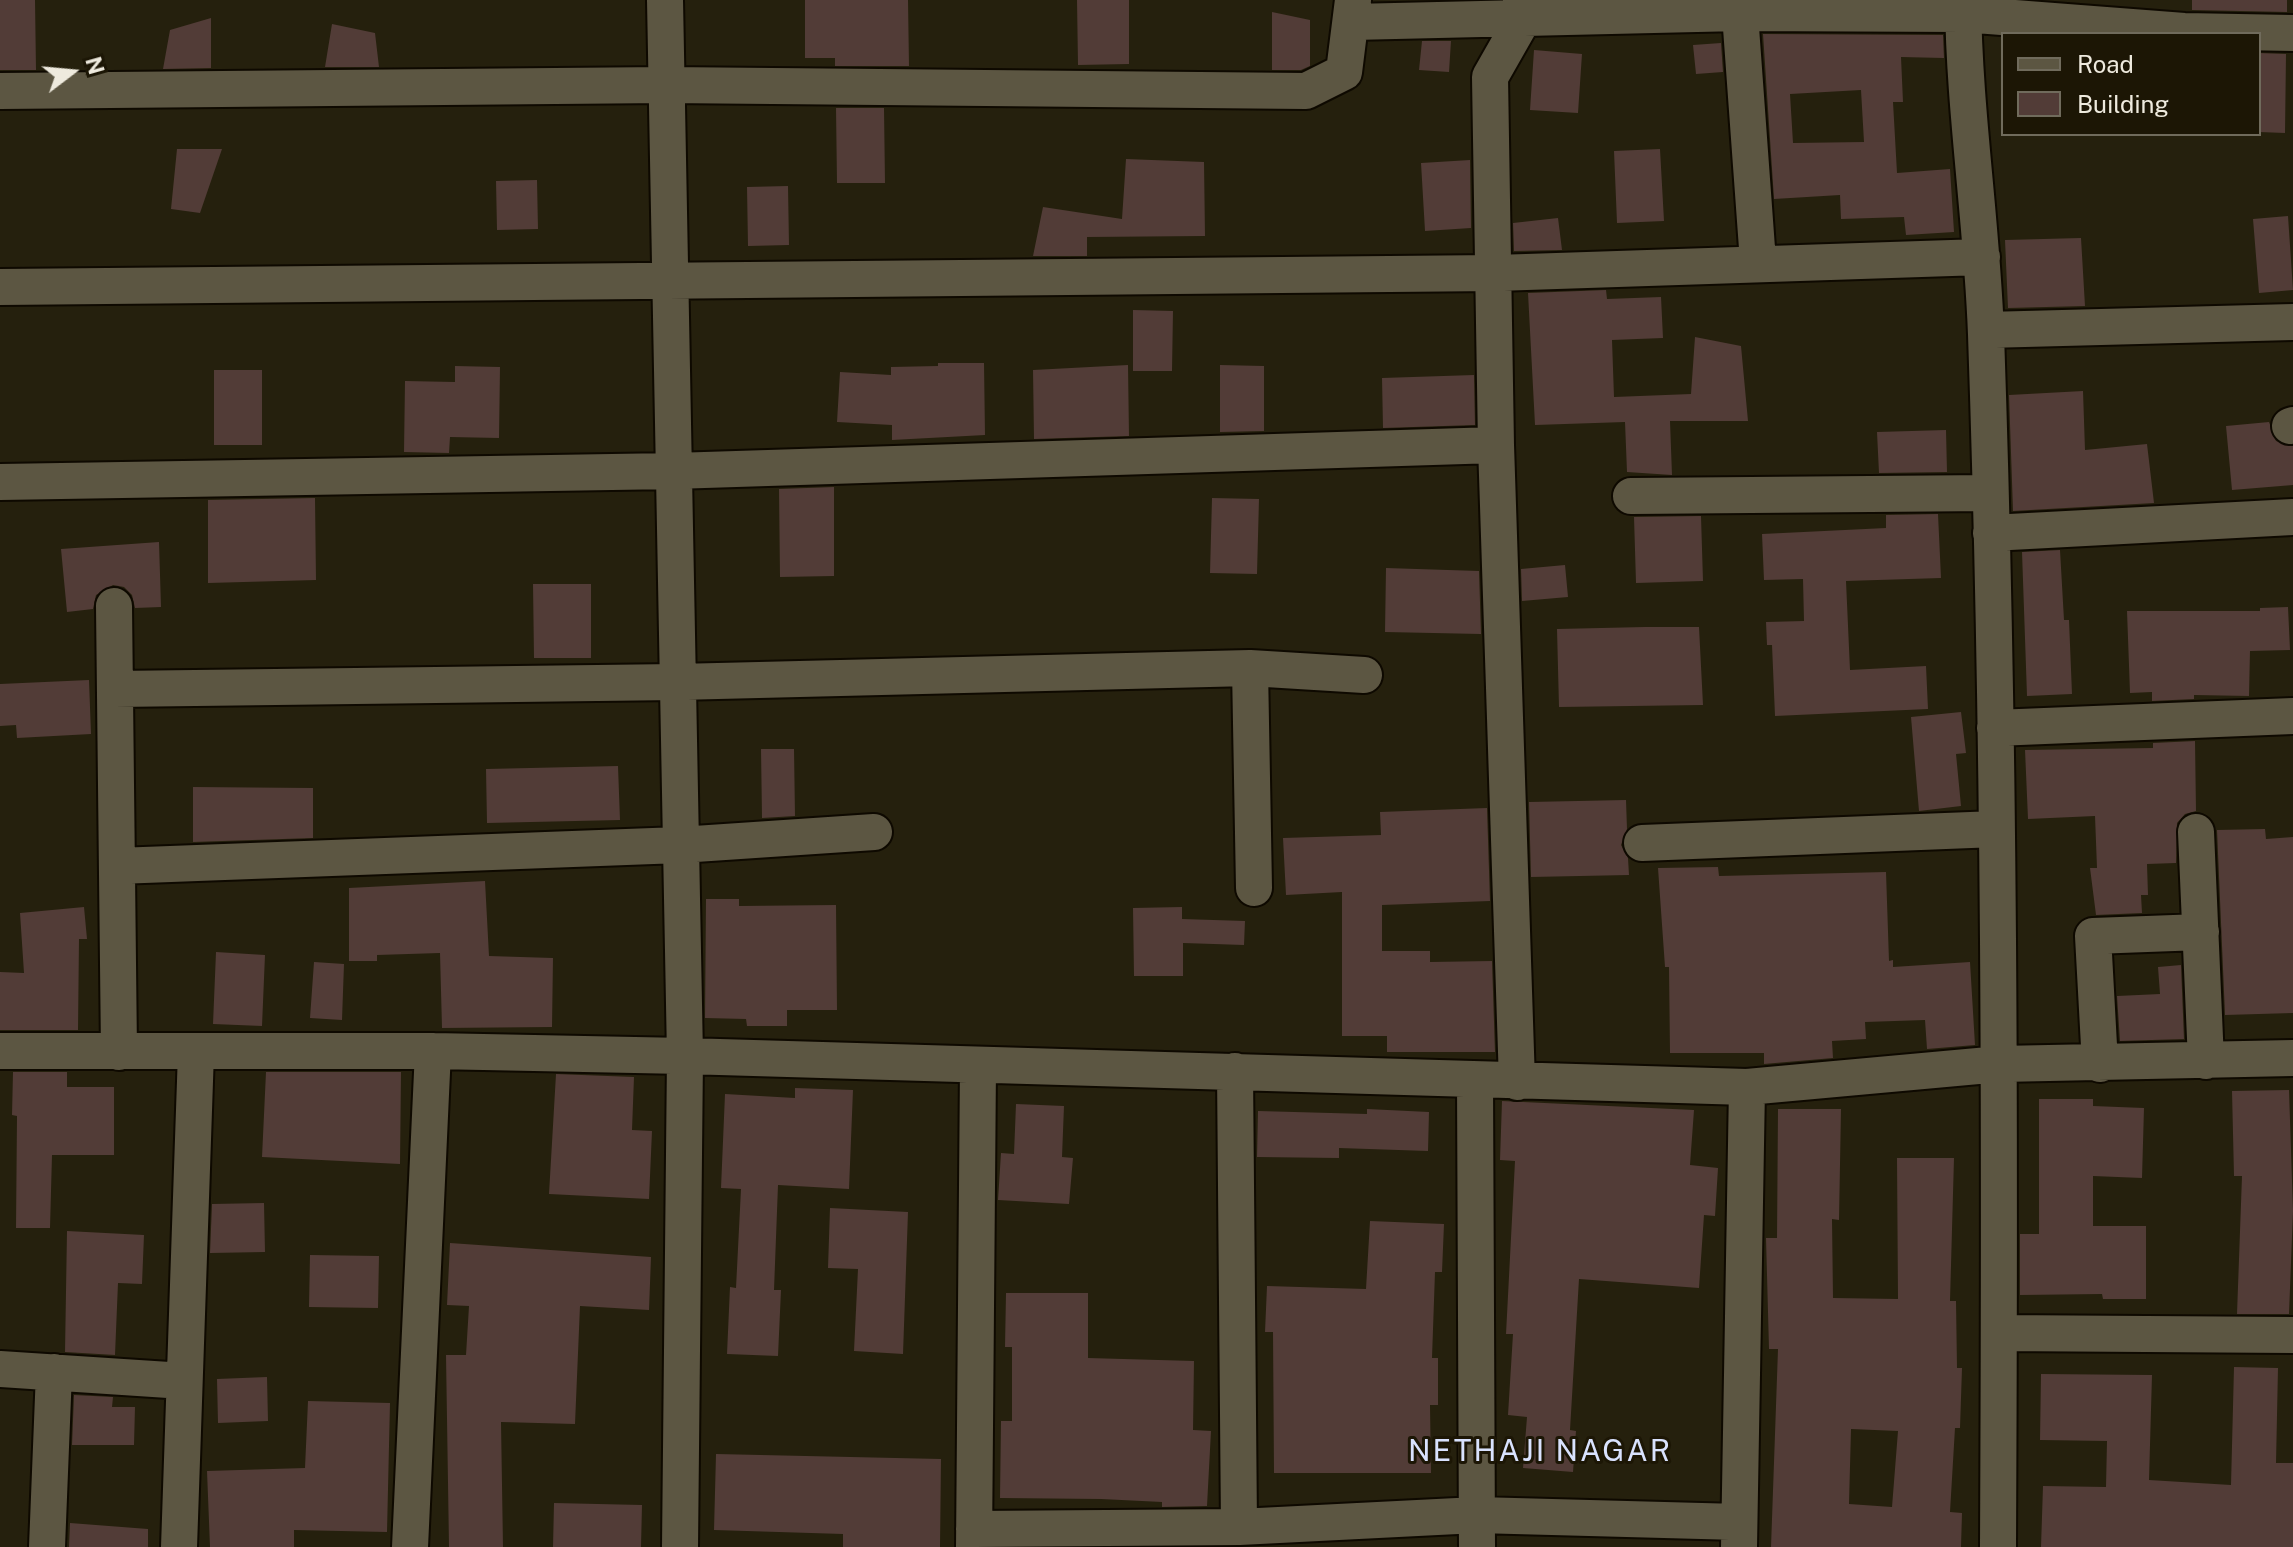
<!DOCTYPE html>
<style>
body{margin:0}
#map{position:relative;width:2293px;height:1547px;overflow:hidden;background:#25200d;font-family:"Public Sans",sans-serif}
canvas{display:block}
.legend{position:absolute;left:2001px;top:32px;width:260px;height:104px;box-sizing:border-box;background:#1c1605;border:2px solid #706b5c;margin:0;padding:10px 14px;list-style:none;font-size:24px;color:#eeeade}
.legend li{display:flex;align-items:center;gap:16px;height:40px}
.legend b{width:40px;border:2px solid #706b5c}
.north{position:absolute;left:32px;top:32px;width:80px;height:80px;-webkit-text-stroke:6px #1c1605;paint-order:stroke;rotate:74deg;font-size:22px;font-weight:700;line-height:32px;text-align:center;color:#eeeade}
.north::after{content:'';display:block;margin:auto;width:28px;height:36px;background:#eeeade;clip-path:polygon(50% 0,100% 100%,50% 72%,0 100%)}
</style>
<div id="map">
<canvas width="2293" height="1547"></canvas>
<ul class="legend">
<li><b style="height:10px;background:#5c5642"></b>Road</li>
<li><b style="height:22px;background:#523c37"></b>Building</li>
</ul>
<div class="north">N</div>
</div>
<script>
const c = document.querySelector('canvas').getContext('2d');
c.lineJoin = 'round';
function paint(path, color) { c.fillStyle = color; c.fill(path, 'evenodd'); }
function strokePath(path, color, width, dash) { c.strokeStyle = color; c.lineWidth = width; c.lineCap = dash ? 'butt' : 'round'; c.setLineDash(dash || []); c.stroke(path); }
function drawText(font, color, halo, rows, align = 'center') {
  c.font = font + ' "Public Sans",sans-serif'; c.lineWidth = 6; c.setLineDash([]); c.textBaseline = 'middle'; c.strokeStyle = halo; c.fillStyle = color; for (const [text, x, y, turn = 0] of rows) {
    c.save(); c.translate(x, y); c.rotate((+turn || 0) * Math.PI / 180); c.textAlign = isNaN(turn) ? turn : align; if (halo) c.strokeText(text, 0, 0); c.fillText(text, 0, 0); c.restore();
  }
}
paint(new Path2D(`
 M 0,0 L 35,0 L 36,70 L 0,70 Z
 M 805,0 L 908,0 L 909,66 L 835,66 L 835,58 L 805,58 Z
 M 1077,0 L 1129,0 L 1129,64 L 1078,65 Z
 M 2192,0 L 2287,0 L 2287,12 L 2192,10 Z
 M 1272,12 L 1310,20 L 1310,66 L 1301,70 L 1272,70 Z
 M 211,18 L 211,68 L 163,69 L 170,30 Z
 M 332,24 L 375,33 L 379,67 L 325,67 Z
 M 1763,34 L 1943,35 L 1944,58 L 1901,57 L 1903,102 L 1893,102 L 1897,173 L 1950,169 L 1954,232 L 1906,235 L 1904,217 L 1841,219 L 1840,195 L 1774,199 ZM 1861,90 L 1864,142 L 1793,143 L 1790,94 Z
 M 1422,41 L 1451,41 L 1449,72 L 1419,70 Z
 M 1721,43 L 1723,72 L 1696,74 L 1693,45 Z
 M 1534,50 L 1582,54 L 1578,113 L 1530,110 Z
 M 2259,53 L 2286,54 L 2285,133 L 2259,132 Z
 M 836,108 L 884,108 L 885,183 L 837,183 Z
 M 177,149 L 222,149 L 200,213 L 171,209 Z
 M 1660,149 L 1664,221 L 1617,223 L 1614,151 Z
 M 1126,159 L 1204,162 L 1205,236 L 1087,237 L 1087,256 L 1033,256 L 1043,207 L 1122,219 Z
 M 1470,160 L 1471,228 L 1425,231 L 1421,163 Z
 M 537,180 L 538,229 L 497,230 L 496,181 Z
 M 788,186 L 789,245 L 748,246 L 747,187 Z
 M 2288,216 L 2293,290 L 2259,293 L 2253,219 Z
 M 1558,218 L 1562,250 L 1514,251 L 1513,223 Z
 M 2081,238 L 2085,306 L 2008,308 L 2005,240 Z
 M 1606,290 L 1607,299 L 1661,297 L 1663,338 L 1612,340 L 1614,397 L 1691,394 L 1695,337 L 1741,346 L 1748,421 L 1670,421 L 1672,475 L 1627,472 L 1625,422 L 1535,425 L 1528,293 Z
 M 1133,310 L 1173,311 L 1172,371 L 1133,371 Z
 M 938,363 L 984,363 L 985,435 L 892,440 L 892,425 L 837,422 L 840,372 L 891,375 L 891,367 L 938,366 Z
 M 1128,365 L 1129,436 L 1034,439 L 1033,370 Z
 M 1220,365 L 1264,366 L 1264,431 L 1220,432 Z
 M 455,366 L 500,367 L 499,438 L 450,437 L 449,453 L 404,452 L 405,381 L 455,382 Z
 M 214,370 L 262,370 L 262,445 L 214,445 Z
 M 1474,375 L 1475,425 L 1383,428 L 1382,378 Z
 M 2083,391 L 2085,450 L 2147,444 L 2154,503 L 2013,511 L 2009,395 Z
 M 2269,422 L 2276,441 L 2293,446 L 2293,485 L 2232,490 L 2226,426 Z
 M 1946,430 L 1947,472 L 1879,473 L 1877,432 Z
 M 834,487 L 834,576 L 780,577 L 779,489 Z
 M 315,498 L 316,580 L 208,583 L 208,500 Z
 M 1212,498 L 1259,499 L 1257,574 L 1210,573 Z
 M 1938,514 L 1941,578 L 1846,581 L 1850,670 L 1926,666 L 1928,709 L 1775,716 L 1772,645 L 1767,645 L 1766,622 L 1804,621 L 1803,579 L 1764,580 L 1762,534 L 1886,528 L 1886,515 Z
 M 1701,516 L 1703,581 L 1636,583 L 1634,517 Z
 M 159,542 L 161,607 L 135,608 L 132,595 L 124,587 L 113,585 L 96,595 L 93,609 L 67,612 L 61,549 Z
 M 2060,550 L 2064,620 L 2069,620 L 2072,694 L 2027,696 L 2022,552 Z
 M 1565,565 L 1568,597 L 1522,601 L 1521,569 Z
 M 1386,568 L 1479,571 L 1481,634 L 1385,632 Z
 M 533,584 L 591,584 L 591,658 L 534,658 Z
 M 2288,607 L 2290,650 L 2250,651 L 2249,696 L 2194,695 L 2194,699 L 2152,701 L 2152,692 L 2130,693 L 2127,611 L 2260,611 L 2260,608 Z
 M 1645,627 L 1699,627 L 1703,705 L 1559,707 L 1557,629 Z
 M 89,680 L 91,734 L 17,738 L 16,725 L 0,726 L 0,684 Z
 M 1961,712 L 1966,753 L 1956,754 L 1961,806 L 1919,811 L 1911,717 Z
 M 2195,741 L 2196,811 L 2185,814 L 2177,823 L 2176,863 L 2147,864 L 2148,895 L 2141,895 L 2142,913 L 2096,915 L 2090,868 L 2097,868 L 2095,816 L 2028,819 L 2025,750 L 2153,748 L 2153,743 Z
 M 761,749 L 794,749 L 795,816 L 762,818 Z
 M 618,766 L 620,820 L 487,823 L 486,769 Z
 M 193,787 L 313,788 L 313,838 L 193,842 Z
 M 1626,800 L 1627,829 L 1621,845 L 1628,858 L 1629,875 L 1531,877 L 1529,802 Z
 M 1487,808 L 1490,901 L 1382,905 L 1382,951 L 1430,951 L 1430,962 L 1492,961 L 1495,1052 L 1387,1052 L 1387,1036 L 1342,1036 L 1342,892 L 1286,895 L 1283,838 L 1381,835 L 1380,812 Z
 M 2265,829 L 2266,839 L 2293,837 L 2293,1013 L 2225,1015 L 2217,830 Z
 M 1718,867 L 1719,876 L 1886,872 L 1889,961 L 1893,960 L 1893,967 L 1970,962 L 1975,1045 L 1927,1049 L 1925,1020 L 1865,1022 L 1866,1039 L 1832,1041 L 1833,1058 L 1764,1064 L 1764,1053 L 1670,1053 L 1669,967 L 1665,967 L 1658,868 Z
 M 485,881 L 489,956 L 553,958 L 552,1027 L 442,1028 L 440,953 L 377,955 L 377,961 L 349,961 L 349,888 Z
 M 706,899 L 739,899 L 739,906 L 836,905 L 837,1010 L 787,1010 L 787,1026 L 747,1026 L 746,1019 L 705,1018 Z
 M 84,907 L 87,939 L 79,939 L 78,1030 L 0,1030 L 0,972 L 24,973 L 20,913 Z
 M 1182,907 L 1182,919 L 1245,921 L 1244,945 L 1183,943 L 1183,976 L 1134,976 L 1133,908 Z
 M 216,952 L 265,955 L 262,1026 L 213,1024 Z
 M 314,962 L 344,964 L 342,1020 L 310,1018 Z
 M 2181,965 L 2184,1039 L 2120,1041 L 2117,996 L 2160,994 L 2158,967 Z
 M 13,1072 L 67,1072 L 67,1087 L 114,1087 L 114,1155 L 52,1155 L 50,1228 L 16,1228 L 17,1116 L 12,1115 Z
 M 266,1072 L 401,1072 L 400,1164 L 262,1157 Z
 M 556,1074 L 634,1077 L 632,1130 L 652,1131 L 649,1199 L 549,1194 Z
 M 795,1088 L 853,1090 L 849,1189 L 778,1185 L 774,1290 L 781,1290 L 778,1356 L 727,1354 L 730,1287 L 736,1288 L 741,1189 L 721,1188 L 725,1094 L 795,1098 Z
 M 2289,1090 L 2293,1211 L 2289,1314 L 2237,1314 L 2242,1176 L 2234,1176 L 2232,1091 Z
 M 2039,1099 L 2093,1099 L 2093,1106 L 2144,1108 L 2142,1178 L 2093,1176 L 2093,1226 L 2146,1226 L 2146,1299 L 2103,1299 L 2102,1294 L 2020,1295 L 2020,1234 L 2039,1234 Z
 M 1502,1101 L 1694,1110 L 1690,1165 L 1718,1168 L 1715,1216 L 1704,1215 L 1699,1288 L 1579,1279 L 1570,1430 L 1576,1431 L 1573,1472 L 1523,1468 L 1527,1417 L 1508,1415 L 1513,1334 L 1506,1334 L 1515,1161 L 1500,1160 Z
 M 1016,1104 L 1064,1106 L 1062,1157 L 1073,1158 L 1069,1204 L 998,1200 L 1001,1153 L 1014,1154 Z
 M 1367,1109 L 1429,1112 L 1428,1151 L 1339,1148 L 1339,1158 L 1257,1157 L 1258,1111 L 1367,1114 Z
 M 1778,1109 L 1841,1109 L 1839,1220 L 1832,1219 L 1833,1298 L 1898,1299 L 1897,1158 L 1954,1158 L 1950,1301 L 1956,1301 L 1957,1368 L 1962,1368 L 1960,1428 L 1955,1428 L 1950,1512 L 1962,1513 L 1961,1547 L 1771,1547 L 1778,1349 L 1769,1349 L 1766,1238 L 1777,1238 ZM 1851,1429 L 1898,1431 L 1892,1507 L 1849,1504 Z
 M 264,1203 L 265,1252 L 210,1253 L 212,1204 Z
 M 830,1208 L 908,1212 L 903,1354 L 854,1351 L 858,1269 L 828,1268 Z
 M 1370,1221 L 1444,1224 L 1442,1272 L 1435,1272 L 1432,1358 L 1438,1358 L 1438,1405 L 1430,1405 L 1431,1473 L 1274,1473 L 1273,1332 L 1265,1332 L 1267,1286 L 1366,1289 Z
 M 67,1231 L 144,1235 L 142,1284 L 118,1283 L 115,1355 L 65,1352 Z
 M 450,1243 L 651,1257 L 649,1310 L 580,1306 L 575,1424 L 501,1422 L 503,1547 L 449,1547 L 446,1355 L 466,1355 L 469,1306 L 447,1305 Z
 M 310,1255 L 379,1256 L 378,1308 L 309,1307 Z
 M 1006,1293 L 1088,1293 L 1088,1358 L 1194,1361 L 1193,1430 L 1211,1431 L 1207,1506 L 1162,1507 L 1162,1502 L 1101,1499 L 1000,1498 L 1001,1421 L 1012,1421 L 1012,1347 L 1005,1347 Z
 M 2234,1367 L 2278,1368 L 2276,1463 L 2293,1463 L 2293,1547 L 2041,1547 L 2043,1486 L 2106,1487 L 2107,1441 L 2040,1440 L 2041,1374 L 2152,1375 L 2149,1480 L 2231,1485 Z
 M 267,1377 L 268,1421 L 218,1423 L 217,1379 Z
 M 74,1395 L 113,1397 L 112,1407 L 135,1407 L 134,1445 L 72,1445 Z
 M 308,1401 L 390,1403 L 387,1532 L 294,1530 L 294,1547 L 210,1547 L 207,1471 L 305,1468 Z
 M 716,1454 L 941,1459 L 940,1547 L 843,1547 L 843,1534 L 714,1530 Z
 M 554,1503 L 642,1505 L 641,1547 L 553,1547 Z
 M 70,1523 L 148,1529 L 148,1547 L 69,1547 Z`), '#523c37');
const minor = new Path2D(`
 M 665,0 L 685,1056 L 680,1547
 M 1739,0 L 1758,262
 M 1963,0 C 1964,111 1982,222 1986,334 C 2000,738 2000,1143 1998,1547
 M 1352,22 L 1740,13 L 1963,14 L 2184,31 L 2293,33
 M 0,91 L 666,85 L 1306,91 L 1344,72 L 1353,0
 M 0,287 L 1496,273 L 1982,257
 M 1986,330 L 2293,322
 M 2290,426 L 2293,425
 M 0,482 L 673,471 L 1496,445
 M 1631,496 L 1990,493
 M 1991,533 L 2293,517
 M 114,606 L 119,1052
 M 1250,668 L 1254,888
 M 115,689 L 677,682 L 1250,668 L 1364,675
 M 1995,728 L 2293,716
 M 2196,832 L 2206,1061
 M 1642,843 L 1996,829
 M 117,866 L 680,845 L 874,832
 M 0,1051 L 433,1051 L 685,1056 L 1747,1087 L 2000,1064 L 2293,1058
 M 2100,1064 L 2093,936 L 2201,932
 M 1235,1071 L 1239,1527
 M 1475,1081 L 1477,1547
 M 1517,1082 L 1496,445 L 1490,77 L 1523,19 L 1521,0
 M 1999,1333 L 2293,1335
 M 0,1369 L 184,1381
 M 974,1529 L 1239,1527 L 1477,1515 L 1739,1522
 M 47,1547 L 54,1372
 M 179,1547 L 196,1052
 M 410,1547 L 433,1051
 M 974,1547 L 978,1066
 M 1739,1547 L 1747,1087`);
strokePath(minor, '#0e0900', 40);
strokePath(minor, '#5c5642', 36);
c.letterSpacing = '2px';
drawText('30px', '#d9e2fe', '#1c1605', [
 ["NETHAJI NAGAR",1540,1452]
]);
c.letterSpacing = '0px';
</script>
